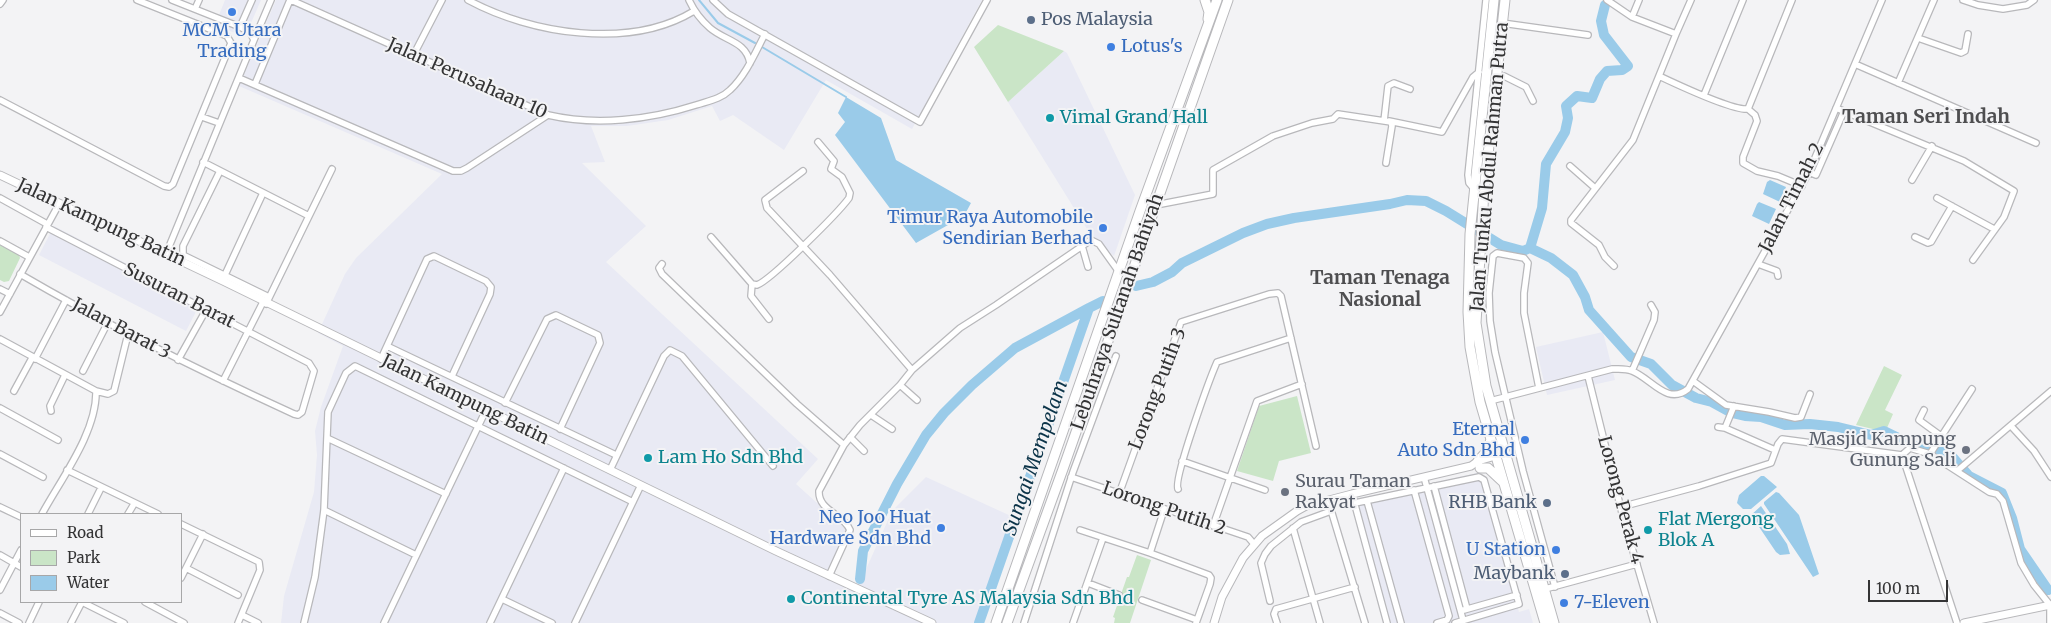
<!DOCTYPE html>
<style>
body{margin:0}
#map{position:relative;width:2051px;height:623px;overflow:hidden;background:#f3f3f5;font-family:Merriweather,serif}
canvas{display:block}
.legend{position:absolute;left:20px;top:513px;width:162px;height:90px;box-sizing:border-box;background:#f3f3f5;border:1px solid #a7a7a8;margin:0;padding:6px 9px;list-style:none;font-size:15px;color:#343435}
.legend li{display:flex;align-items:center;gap:10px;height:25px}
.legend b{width:25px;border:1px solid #a7a7a8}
.scale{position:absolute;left:1868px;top:580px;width:80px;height:22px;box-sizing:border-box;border:2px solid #343435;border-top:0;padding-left:6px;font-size:15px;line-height:18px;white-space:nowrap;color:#343435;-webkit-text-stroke:4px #f3f3f5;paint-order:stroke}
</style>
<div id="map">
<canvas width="2051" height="623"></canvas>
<ul class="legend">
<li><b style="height:6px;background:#fff"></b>Road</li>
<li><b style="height:14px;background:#cae5c7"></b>Park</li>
<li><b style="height:14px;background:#9acbe9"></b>Water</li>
</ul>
<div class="scale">100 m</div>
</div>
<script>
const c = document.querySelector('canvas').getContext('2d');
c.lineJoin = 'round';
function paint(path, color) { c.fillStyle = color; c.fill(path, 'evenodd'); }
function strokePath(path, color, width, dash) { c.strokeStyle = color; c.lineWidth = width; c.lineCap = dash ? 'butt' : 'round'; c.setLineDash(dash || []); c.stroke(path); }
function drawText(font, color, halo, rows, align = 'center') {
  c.font = font + ' Merriweather,serif'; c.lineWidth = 4; c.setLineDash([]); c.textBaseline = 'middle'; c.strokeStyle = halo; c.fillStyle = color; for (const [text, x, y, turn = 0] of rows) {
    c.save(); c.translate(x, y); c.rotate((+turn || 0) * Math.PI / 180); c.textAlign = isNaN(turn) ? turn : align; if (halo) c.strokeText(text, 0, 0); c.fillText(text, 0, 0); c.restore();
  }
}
paint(new Path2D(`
 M 225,0 L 261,0 L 245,37 L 215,25 Z
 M 276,0 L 982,0 L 912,129 L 826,80 L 784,150 L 733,115 L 720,121 L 712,106 L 668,120 L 627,126 L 591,126 L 605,162 L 582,163 L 646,226 L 606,262 L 818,459 L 796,484 L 846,529 L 847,532 L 829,572 L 859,585 L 892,511 L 926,477 L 1013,517 L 976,623 L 281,623 L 284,596 L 314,492 L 317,455 L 315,431 L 321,407 L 343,346 L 318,333 L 345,274 L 356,258 L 442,174 L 239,86 Z
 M 1064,51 L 1067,53 L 1135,195 L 1114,256 L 1092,237 L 1008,102 Z
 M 54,226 L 201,302 L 186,331 L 39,255 Z
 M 1603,332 L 1615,380 L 1547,395 L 1536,347 Z
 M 1481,472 L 1519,612 L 1529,609 L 1533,623 L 1388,623 L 1356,501 Z`), '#e9eaf4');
paint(new Path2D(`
 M 998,25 L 1064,51 L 1008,102 L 974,47 Z
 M 0,245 L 19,255 L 20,258 L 9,281 L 4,282 L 0,280 Z
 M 1884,366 L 1902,375 L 1885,410 L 1893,414 L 1887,428 L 1882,427 L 1877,430 L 1856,425 Z
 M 1297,396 L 1311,453 L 1279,461 L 1273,481 L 1237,471 L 1259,406 Z
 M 1137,555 L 1151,560 L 1130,623 L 1114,623 L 1115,618 L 1113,617 L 1127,577 L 1129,577 Z`), '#cae5c7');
paint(new Path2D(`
 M 846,97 L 881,118 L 896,160 L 971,203 L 964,216 L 916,243 L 835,135 L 845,122 L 838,113 Z
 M 1770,180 L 1786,187 L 1780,202 L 1763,194 L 1767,182 Z
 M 1759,202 L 1776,209 L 1769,224 L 1752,216 L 1757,204 Z
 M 1761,476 L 1764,476 L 1777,487 L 1751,509 L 1743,509 L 1737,503 L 1739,495 Z
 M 1776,492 L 1779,493 L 1799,515 L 1819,574 L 1813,577 L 1764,504 L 1764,502 Z
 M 1761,506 L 1787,544 L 1790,554 L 1780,555 L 1776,552 L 1751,515 Z`), '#9acbe9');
strokePath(new Path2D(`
 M 699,0 L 718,23 L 755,43
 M 762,47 L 846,97`), '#9acbe9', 2);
strokePath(new Path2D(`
 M 1530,248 L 1551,258 L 1573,275 L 1585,297 L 1589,310 L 1631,357 L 1651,364 L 1672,385 L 1696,398 L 1712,402 L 1732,413 L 1745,416 L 1761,417 L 1785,425 L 1810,424 L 1838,427 L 1871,435 L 1884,431 L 1917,447 L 1949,453 L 1969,476 L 2002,493 L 2012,518 L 2020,549 L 2048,590
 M 1530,248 L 1542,208 L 1546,164 L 1565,132 L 1568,118 L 1566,106 L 1577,96 L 1592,98 L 1600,79 L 1607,71 L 1622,70 L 1628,66 L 1604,35 L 1601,21 L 1605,5
 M 1136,286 L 1153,282 L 1172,272 L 1182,263 L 1243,233 L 1267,224 L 1294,218 L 1390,204 L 1407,200 L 1426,201 L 1446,211 L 1501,245 L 1523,251 L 1530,248
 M 860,579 L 863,551 L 897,484 L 926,435 L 944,413 L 972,385 L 1015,348 L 1089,308
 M 979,623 L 1089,308 L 1103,301`), '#9acbe9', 10);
const minor = new Path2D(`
 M 291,0 L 548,115 C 596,126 649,120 696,105 C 708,101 721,99 730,90 C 746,75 755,53 765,34
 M 468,0 C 531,34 630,50 694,11
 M 689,0 C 694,11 701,20 710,28 C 725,41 746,41 750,63
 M 713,0 L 728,14 L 920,122 L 987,0
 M 1607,0 L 1632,17 L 1676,34 L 1633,140 L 1571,220 L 1571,223 L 1599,245 L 1605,257 L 1614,266
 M 1963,0 L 1978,5 L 2003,9 L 2027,5 L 2034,0
 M 0,4 L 3,0
 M 195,9 L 199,0
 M 1632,17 L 1639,0
 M 1502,23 L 1588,35
 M 240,27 L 252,0
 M 1676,34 L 1691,0
 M 1918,38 L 1961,53 L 1965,51 L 1968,34
 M 254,40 L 271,0
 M 413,56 L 442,0
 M 1855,64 L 2036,143
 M 1496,76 L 1504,76 L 1526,87 L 1533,101
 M 1659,76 C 1676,84 1733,111 1748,109 L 1755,115 L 1757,121 L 1743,157 L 1743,163 L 1757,171 L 1778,176 L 1802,186
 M 239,78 L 453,171 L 461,171 L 467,168 L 548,115
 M 1898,83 L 1934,0
 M 255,84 L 290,0
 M 1704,95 L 1743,0
 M 0,100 L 164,186 L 169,187 L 173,184 L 231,43 L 227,36 L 137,0
 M 1836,108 L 1964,161 L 2014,191 L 2004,217 L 1973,260
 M 1748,109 L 1792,0
 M 202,117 L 219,123
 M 1384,121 L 1388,86 L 1394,83 L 1410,89
 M 1389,121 L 1442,132 L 1473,77 L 1479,72
 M 203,162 L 309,216 L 266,304
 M 1570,166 L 1595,188
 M 220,171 L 183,246 L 183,255 L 269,297
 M 803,171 L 765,200 L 767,208 L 830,275 L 912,370
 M 1809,172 L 1816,175 L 1844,111
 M 1912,180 L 1932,146
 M 1475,190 L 1469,183 L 1468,175 L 1486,0
 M 0,198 L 47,224
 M 1937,198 L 1994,229
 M 1156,205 L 1213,194 L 1213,170 L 1273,136 L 1312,123 L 1333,119 L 1338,114 L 1391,122 L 1392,126 L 1386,163
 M 309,216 L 332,169
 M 711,237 L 752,284 L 757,285 C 771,280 838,213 849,198 L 850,193 L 842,177 L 831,169 L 834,161 L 818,142
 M 1915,237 L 1928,243 L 1931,242 L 1952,206
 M 0,241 L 29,257
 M 1082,246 L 1088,267
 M 166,254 L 254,40 L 250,32 L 240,27 L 172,0
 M 662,264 L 659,268 L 662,274 L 797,404 L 844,445
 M 1758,264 L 1777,271 L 1778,276
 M 20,274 C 109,326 200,371 294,414 L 298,415 L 302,412 L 314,371 L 309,363 L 46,227
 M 224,277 L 263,193
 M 752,284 L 751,296 L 769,319
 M 0,289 L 10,294
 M 0,312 L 59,204
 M 0,339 L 96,391 C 97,432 61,479 42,514
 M 387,346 L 616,455
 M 35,359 L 66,300
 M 381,359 L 427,259 L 434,256 L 486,281 L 491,287 L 490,294 L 452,376
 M 178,360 L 206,310
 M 83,371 L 107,324
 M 1632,371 L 1654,320 L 1655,312 L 1651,305
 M 1588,376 L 1623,517 L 1654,623
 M 223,381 L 263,302
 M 1693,381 L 1726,405 L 1769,412 L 1795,418 L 1801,417 L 1810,394
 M 900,385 L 917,400
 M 1539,388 L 1524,313 L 1524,293 L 1528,263 L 1524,258 L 1497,253 L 1493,256 L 1489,293 L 1490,321 L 1495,352 L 1523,471 L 1555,587
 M 14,391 L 32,358
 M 96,391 L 108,394 L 114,391 L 128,334
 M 1490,401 L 1612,369 C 1618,369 1626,368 1632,371 C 1651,378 1667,406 1688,389 L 1809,172 L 1882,0
 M 505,403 L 547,319 L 556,315 L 598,335 L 600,343 L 560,429
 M 0,408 L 58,440
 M 1924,410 L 1919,420 L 1941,436
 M 51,411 L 50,406 L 65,375
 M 871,415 L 892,429
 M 2011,426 L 2034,451 L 2051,477
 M 1718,427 L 1725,428 L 1775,450
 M 1725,428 L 1734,406
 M 850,437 L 864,451
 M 327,438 L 446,494
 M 0,454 L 43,477
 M 1930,454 L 1972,389
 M 1182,461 L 1265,490
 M 67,470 L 158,514
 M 610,470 L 664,356 L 670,350 L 682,356 L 773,466
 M 1957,471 L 2051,391
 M 1071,477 L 1248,537 L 1254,544
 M 1424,477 L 1463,620
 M 1434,486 L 1467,609
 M 1178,489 C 1173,479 1210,378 1217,362 L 1291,338
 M 1414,490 L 1449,616 L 1447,620 L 1437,623
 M 1119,494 L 1181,322 L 1269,294 L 1278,293 L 1281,296 L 1316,446
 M 1352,494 L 1387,623
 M 1328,500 L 1365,623
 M 1367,501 L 1401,623
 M 1355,503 L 1479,477 L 1484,480 L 1519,604 L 1455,623
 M 0,507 L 21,517
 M 1621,507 L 1699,486 L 1771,463 L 1778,444 L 1782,439 L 1902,455
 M 324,510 L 416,555
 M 88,514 L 101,488
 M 128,514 L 134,504
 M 181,524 L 259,562 L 260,570 L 238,623
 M 1213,526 L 1257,401 L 1302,384
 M 1293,528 L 1320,623
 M 1080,530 L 1150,553 L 1209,575 L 1211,578 L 1210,584 L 1196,623
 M 1150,553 L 1164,510
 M 0,555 L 21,567
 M 186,568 L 238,595
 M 829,576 L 850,530 C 844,514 818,511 819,491 L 844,445 L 860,425 L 900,385 L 912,370 L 960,328 L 996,305 L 1091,240 L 1099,244 L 1119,272
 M 181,578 L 203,534
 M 1088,583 L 1119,595
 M 1545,589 L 1637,564
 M 0,590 L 21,550
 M 502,599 L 552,623
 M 1142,600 L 1197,620
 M 1270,601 L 1261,563 L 1265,554 L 1271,546 L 1301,522 L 1331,511
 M 145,602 L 184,623
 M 1464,610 L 1517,595
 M 0,613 L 19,623
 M 242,615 L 258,623
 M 29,623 L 39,602
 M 71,623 L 82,602 L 124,623
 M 304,623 L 315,577 L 324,510 L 328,412 L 346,373 L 355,366 L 633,502
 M 384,623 L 486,410
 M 490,623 L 564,468
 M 575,623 L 641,485
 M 1024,623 L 1073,472 L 1116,356
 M 1073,623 L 1103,538
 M 1277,623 L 1274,614 L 1276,609 L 1355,587
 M 1957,623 L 1902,455 L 1910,448 L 1930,454 L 1989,492 L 1997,494 L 2003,501 L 2021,563 L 2034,585 L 2050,605 L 2050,623`);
const tertiary = new Path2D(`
 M 0,175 L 223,281 L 776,551 L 932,623
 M 1214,623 L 1222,597 L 1243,558 L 1262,536 L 1297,511 L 1306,506 L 1352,494 L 1471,466 L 1478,461 L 1506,453
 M 1964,623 L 2051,605`);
const primary = new Path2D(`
 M 1205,0 L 1209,12 L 1208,19
 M 1494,0 L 1470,234 L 1468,312 L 1470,347 L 1480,402 L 1545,623
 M 1505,0 L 1484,191 L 1476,323 L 1486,386 L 1554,623
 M 1478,461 L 1488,450 L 1491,439
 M 1480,468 L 1488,468 L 1503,482
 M 996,623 L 1140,211 L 1217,0
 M 1007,623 L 1063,469 L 1228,0`);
strokePath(minor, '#b8b8bb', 8);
strokePath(tertiary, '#b8b8bb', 9);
strokePath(primary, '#b8b8bb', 11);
strokePath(minor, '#fff', 5.5);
strokePath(tertiary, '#fff', 7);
strokePath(primary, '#fff', 9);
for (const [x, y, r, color] of [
 [232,12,5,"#3f7fe0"],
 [1031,20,5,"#5c6f8a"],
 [1111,47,5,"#3f7fe0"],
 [1050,118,5,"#0f9aa8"],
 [1103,228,5,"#3f7fe0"],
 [1525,440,5,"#3f7fe0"],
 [1966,450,5,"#6b7280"],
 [648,458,5,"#0f9aa8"],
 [1285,492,5,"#6b7280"],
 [1547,503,5,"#5c6f8a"],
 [941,528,5,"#3f7fe0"],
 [1648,530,5,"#0f9aa8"],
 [1556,550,5,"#3f7fe0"],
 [1565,574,5,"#5c6f8a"],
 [791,599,5,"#0f9aa8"],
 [1564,603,5,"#3f7fe0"]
]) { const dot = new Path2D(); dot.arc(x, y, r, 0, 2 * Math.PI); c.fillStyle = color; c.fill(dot); strokePath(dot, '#f3f3f5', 2); }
drawText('18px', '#4e5e75', '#f3f3f5', [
 ["Pos Malaysia",1041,20,"left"],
 ["RHB Bank",1537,503],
 ["Maybank",1555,574]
], 'right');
drawText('18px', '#366cbe', '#f3f3f5', [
 ["MCM Utara",232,31,"center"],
 ["Trading",232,52,"center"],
 ["Lotus's",1121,47,"left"],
 ["Timur Raya Automobile",1093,218],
 ["Sendirian Berhad",1093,239],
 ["Eternal",1515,430],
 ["Auto Sdn Bhd",1515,451],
 ["Neo Joo Huat",931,518],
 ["Hardware Sdn Bhd",931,539],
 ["U Station",1546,550],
 ["7-Eleven",1574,603,"left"]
], 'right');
drawText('18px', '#343435', '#f3f3f5', [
 ["Jalan Perusahaan 10",467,79,24],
 ["Jalan Tunku Abdul Rahman Putra",1490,167,-85],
 ["Jalan Timah 2",1792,198,-63],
 ["Jalan Kampung Batin",101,223,25],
 ["Susuran Barat",179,296,27],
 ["Lebuhraya Sultanah Bahiyah",1118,312,-71],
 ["Jalan Barat 3",121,329,28],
 ["Lorong Putih 3",1158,389,-69],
 ["Jalan Kampung Batin",465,400,26],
 ["Lorong Perak 4",1620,500,75],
 ["Lorong Putih 2",1164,509,19]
]);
drawText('18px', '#0d838f', '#f3f3f5', [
 ["Vimal Grand Hall",1060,118],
 ["Lam Ho Sdn Bhd",658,458],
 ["Flat Mergong",1658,520],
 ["Blok A",1658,541],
 ["Continental Tyre AS Malaysia Sdn Bhd",801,599]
], 'left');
drawText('18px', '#5b616d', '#f3f3f5', [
 ["Masjid Kampung",1956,440],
 ["Gunung Sali",1956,461],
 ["Surau Taman",1295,482,"left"],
 ["Rakyat",1295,503,"left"]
], 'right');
drawText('bold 19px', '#4e4e50', '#f3f3f5', [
 ["Taman Seri Indah",1926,118],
 ["Taman Tenaga",1380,279],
 ["Nasional",1380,301]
]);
drawText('italic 19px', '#0c3449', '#f3f3f5', [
 ["Sungai Mempelam",1036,458,-71]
]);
</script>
